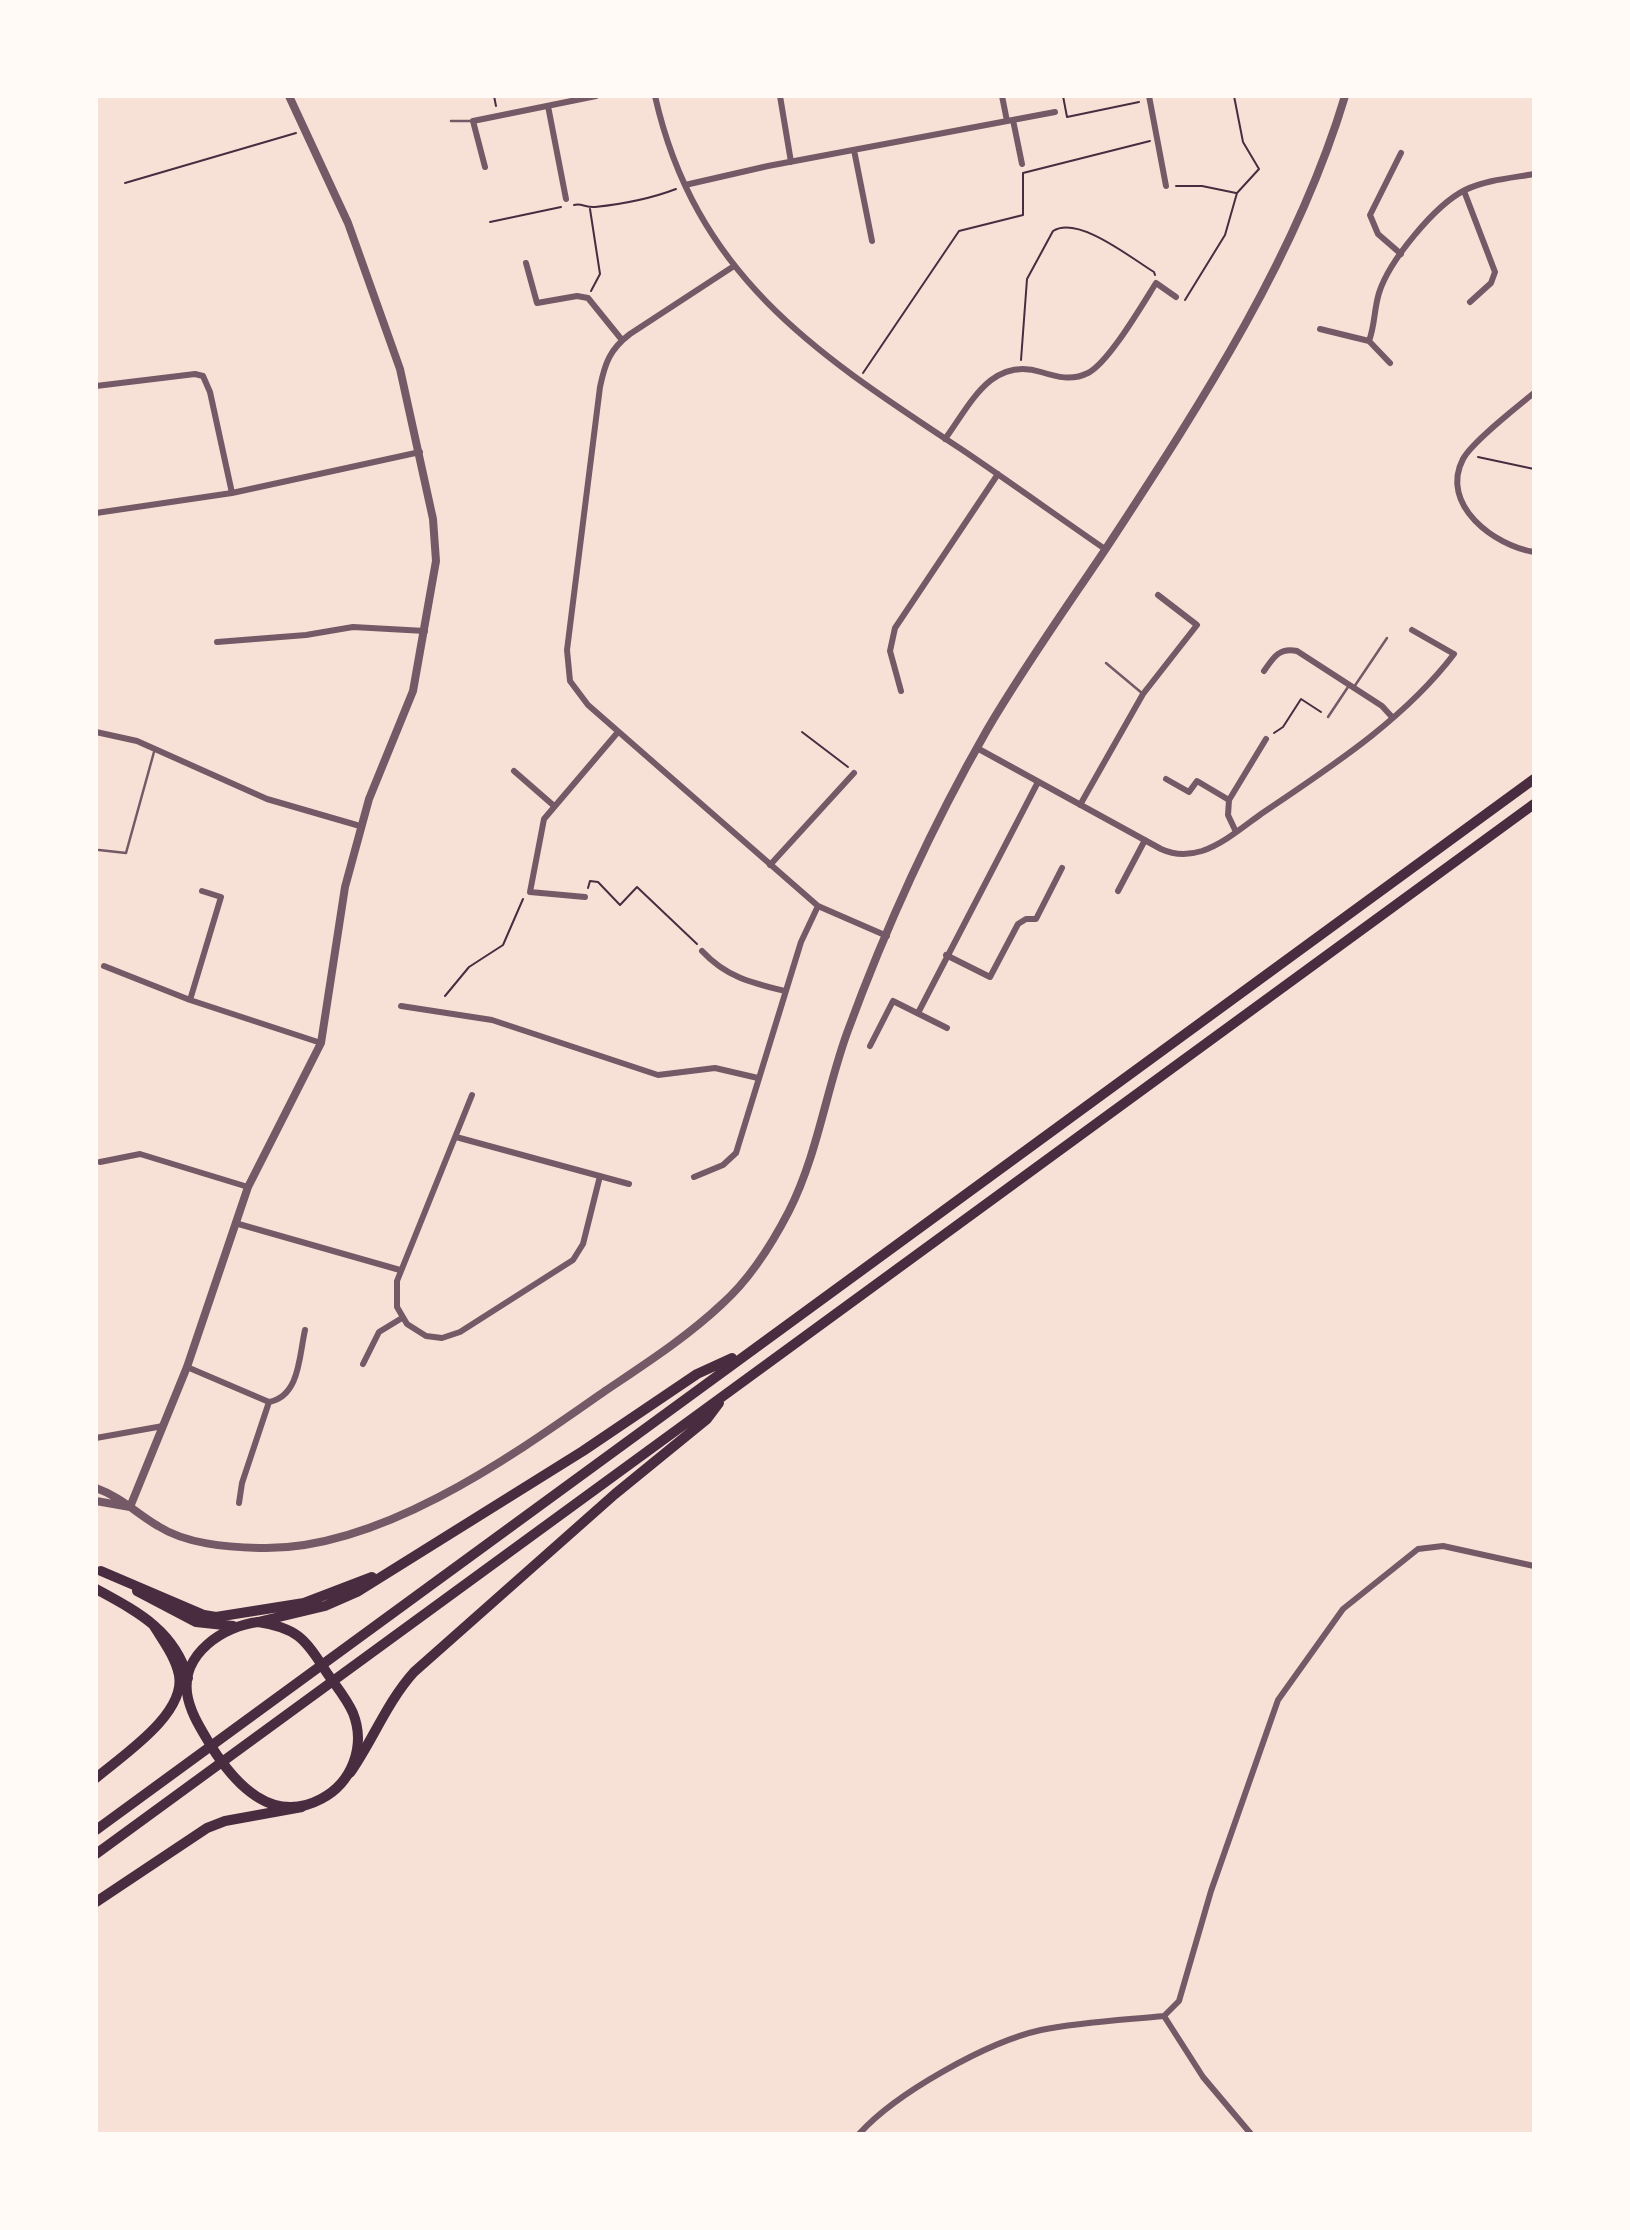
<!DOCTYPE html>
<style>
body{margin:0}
#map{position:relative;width:1630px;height:2230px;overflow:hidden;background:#f7e1d7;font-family:Poppins,sans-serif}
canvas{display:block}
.frame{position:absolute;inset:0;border:98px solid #fffaf5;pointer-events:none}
</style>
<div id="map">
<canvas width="1630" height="2230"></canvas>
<div class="frame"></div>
</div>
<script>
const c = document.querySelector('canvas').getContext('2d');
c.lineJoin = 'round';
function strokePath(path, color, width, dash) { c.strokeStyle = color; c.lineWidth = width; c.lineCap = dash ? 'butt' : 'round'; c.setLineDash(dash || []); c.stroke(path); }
strokePath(new Path2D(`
 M 494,96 L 496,106
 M 1063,96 L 1067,117 L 1139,102
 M 125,183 L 296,133
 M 1176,186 L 1202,186 L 1236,193
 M 574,205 C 582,203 586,208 595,207 C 623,204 650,199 676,189
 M 590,209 L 600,274 L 591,291
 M 490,222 L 561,207
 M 1185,300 L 1225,235 L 1237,193 L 1259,169 L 1243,142 L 1234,96
 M 1021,360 L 1027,279 L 1053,231 C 1078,215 1131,258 1154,272 L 1155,275
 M 863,373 L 959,231 L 1023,215 L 1023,173 L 1150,141
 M 1478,457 L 1534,469
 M 802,732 L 848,767
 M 1274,733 L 1283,727 L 1301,699 L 1321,712
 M 588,888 L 590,881 L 598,882 L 620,905 L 637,887 L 697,944
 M 445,996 L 469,967 L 503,945 L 523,899`), '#4a2c40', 2);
strokePath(new Path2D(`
 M 451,121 L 473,121
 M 1106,663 L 1143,694
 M 1354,687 L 1387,638
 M 1328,717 L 1348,687
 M 99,850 L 126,853 L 154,752`), '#755966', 2.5);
strokePath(new Path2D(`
 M 655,96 C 696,277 817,354 961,449 C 1010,482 1057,516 1105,549
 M 780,96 L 791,162
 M 1002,96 L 1007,121
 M 1149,96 L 1166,186
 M 548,106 L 566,199
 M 1013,120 L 1022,164
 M 854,150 L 872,241
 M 1401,153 L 1370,215 L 1378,234 L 1401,254
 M 485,167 L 473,121 L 596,96
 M 685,185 L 768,166 L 1055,112
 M 1464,191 L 1495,272 L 1491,283 L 1470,302
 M 526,263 L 537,303 L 577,296 L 588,298 L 622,340
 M 734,266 L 630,334 C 610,349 605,363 600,387 L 567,650 L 570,681 L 588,705 L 818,906 L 887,936
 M 1320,329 L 1369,341 L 1390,363
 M 1369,341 C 1375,325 1374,309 1379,293 C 1389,261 1435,205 1465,190 C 1486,180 1511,178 1534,174
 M 96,386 L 195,374 L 203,376 L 210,392 L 232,493
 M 1534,393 C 1517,407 1472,442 1463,459 C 1439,505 1495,546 1534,552
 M 945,439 C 970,405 991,356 1041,372 C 1057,377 1072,381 1088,373 C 1109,362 1142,305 1156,283 L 1176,297
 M 96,513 L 232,493 L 420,452
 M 217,642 L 306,635 L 353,627 L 425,631
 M 1264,671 C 1273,658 1279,647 1297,651 L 1382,706 L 1392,717
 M 901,691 L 890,651 L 895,628 L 998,474
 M 96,732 L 137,741 L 267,799 L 360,826
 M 977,748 L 1161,849 C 1174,855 1189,855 1202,851 C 1223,844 1243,827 1261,814 C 1329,768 1404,720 1454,654 L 1412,630
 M 514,771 L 553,805
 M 1166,779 L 1189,792 L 1197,781 L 1229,800
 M 1080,805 L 1143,694 L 1197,625 L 1158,595
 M 1236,832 L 1228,815 L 1229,800 L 1266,739
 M 770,865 L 854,773
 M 1118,891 L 1145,840
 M 585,897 L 530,892 L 544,819 L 618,732
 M 702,951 C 726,977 752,983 785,991
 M 946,955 L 990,977 L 1018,924 L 1026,919 L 1036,919 L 1062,868
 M 104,966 L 190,1000 L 321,1043
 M 190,1000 L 221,897 L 202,891
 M 401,1006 L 492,1020 L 658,1075 L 715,1068 L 758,1078
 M 918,1013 L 1038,782
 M 870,1046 L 893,1001 L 947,1028
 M 472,1095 L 397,1281 L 397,1307 L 407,1324 L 426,1336 L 442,1338 L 460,1332 L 573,1260 L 583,1244 L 600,1176
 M 456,1137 L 629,1184
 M 100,1162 L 140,1154 L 248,1187
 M 694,1177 L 723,1165 L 736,1153 L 801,942 L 818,906
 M 235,1223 L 400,1270
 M 363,1364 L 379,1332 L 402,1318
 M 187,1367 L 269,1402
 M 96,1438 L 163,1426
 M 239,1503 L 242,1483 L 269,1402 C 300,1396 299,1356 305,1330
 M 1164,2016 L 1179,2001 L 1211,1891 L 1278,1700 L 1343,1609 L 1418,1549 L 1443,1546 L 1534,1566
 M 1164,2016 L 1203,2077 L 1251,2134
 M 859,2134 C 896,2093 987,2042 1041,2030 C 1081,2022 1123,2020 1164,2016`), '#755966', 6);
strokePath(new Path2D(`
 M 96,1488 C 121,1497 136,1513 158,1526 C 186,1544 226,1547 259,1548 C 378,1552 511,1457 605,1391 C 645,1364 687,1337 722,1304 C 750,1279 772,1244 789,1211 C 817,1156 826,1091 847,1033 C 885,929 932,826 987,730 C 1024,667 1066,608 1107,547 C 1199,406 1296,259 1345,96
 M 96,1501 L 130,1507
 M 130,1507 L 187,1367 L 248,1187 L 321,1043 L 345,887 L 369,799 L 413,691 L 436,561 L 433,519 L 400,369 L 348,223 L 289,96`), '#755966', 8);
strokePath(new Path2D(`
 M 96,1589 C 138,1612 174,1630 188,1678
 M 137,1591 L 196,1622 L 233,1626
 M 258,1622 C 272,1624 286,1627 298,1636 C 310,1645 319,1661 327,1673 C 336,1686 347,1699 353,1713 C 366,1746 352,1783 321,1799 C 272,1825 235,1784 211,1746 C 201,1729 190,1713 187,1693 C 182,1653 224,1626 258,1622 Z`), '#4a2c40', 10);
strokePath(new Path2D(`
 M 101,1571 L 204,1615 L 216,1617 L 304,1603 L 372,1577
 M 258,1622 L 325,1606 L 357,1592 L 583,1451 L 697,1374 L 732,1358
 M 350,1773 C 373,1740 387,1702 414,1672 L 615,1494 L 707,1419 L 719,1403
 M 96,1778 C 123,1755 186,1714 179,1675 C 175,1656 163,1641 154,1626
 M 96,1830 L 1534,779
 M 96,1854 L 1534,804
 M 96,1902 L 207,1828 L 225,1821 L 302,1807`), '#4a2c40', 10);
</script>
